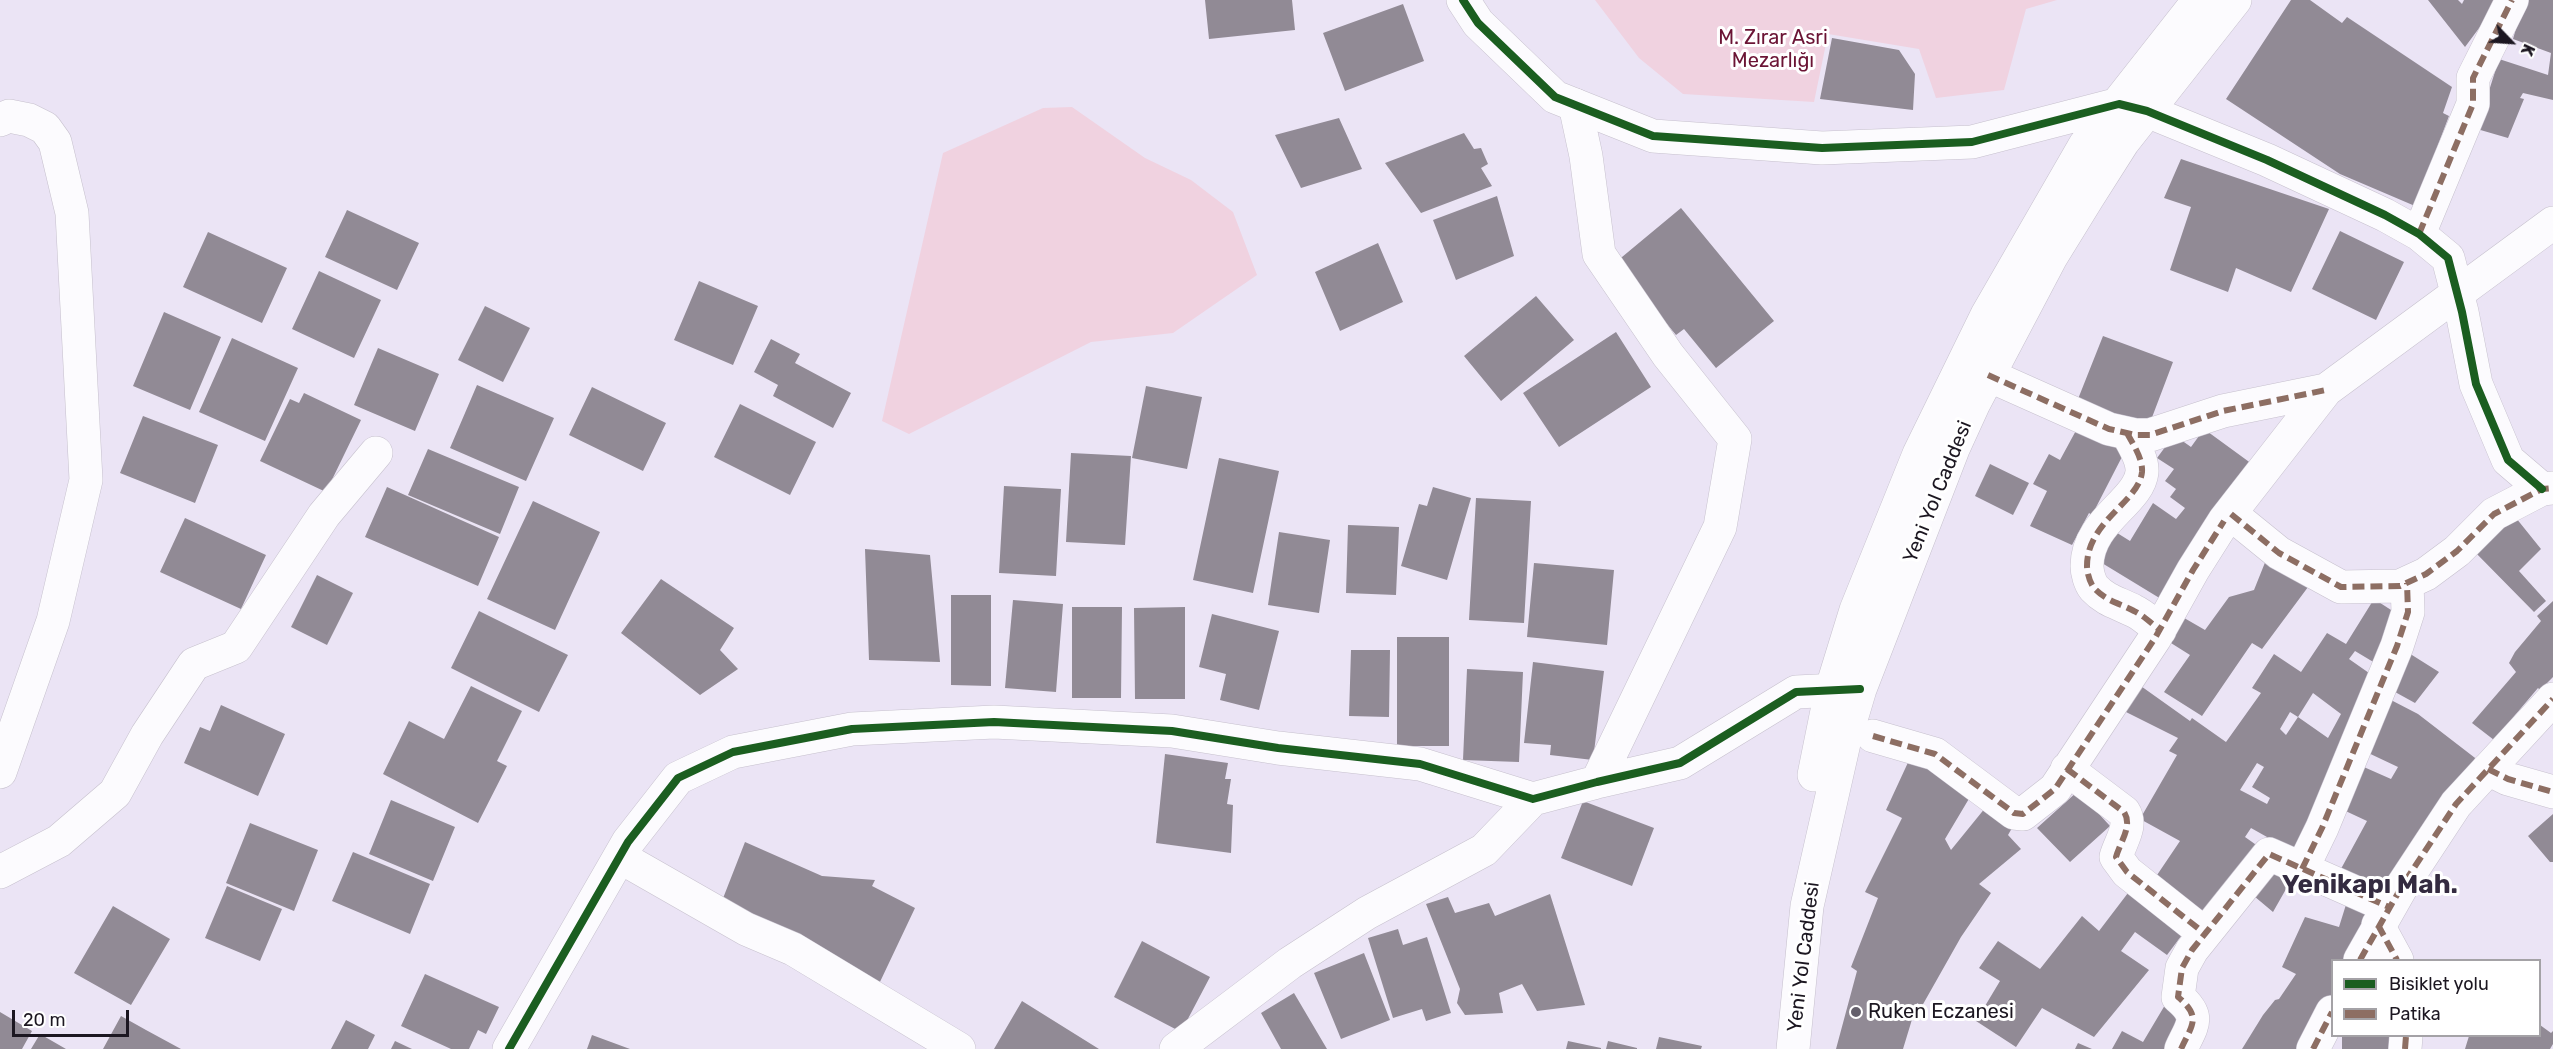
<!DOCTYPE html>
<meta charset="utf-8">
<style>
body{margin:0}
#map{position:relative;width:2553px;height:1049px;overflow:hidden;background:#ebe4f5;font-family:Rubik,sans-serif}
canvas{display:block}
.legend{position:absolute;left:2331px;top:959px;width:210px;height:78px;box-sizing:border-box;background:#fff;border:2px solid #a4a2a6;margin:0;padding:8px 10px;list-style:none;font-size:18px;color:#1c1721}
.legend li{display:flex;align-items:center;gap:12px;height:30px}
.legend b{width:30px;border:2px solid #a4a2a6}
.north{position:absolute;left:2481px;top:12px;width:60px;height:60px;-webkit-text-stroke:4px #fff;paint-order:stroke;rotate:115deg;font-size:16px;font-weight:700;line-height:24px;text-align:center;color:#1c1721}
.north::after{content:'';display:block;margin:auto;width:21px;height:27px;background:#1c1721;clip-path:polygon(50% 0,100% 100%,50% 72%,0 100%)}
.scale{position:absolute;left:12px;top:1010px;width:117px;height:27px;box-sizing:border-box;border:3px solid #1c1721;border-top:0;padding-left:8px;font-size:18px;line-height:21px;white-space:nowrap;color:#1c1721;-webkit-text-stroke:4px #fff;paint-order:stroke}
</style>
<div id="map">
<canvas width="2553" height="1049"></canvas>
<ul class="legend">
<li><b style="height:8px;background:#1b5e20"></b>Bisiklet yolu</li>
<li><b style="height:8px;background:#8d6e63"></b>Patika</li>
</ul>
<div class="north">K</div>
<div class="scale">20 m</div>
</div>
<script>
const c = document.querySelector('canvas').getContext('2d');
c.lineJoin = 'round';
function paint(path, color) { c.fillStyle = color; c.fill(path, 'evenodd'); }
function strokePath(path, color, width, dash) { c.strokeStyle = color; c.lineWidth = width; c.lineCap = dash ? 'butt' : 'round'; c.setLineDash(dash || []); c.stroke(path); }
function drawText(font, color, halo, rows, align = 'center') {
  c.font = font + ' Rubik,sans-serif'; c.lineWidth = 6; c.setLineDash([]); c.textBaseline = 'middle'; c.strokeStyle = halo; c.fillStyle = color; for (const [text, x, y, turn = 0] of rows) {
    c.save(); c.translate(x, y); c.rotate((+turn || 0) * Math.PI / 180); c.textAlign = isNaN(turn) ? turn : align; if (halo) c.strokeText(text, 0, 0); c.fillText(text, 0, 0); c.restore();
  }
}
paint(new Path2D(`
 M 1595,0 L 2057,0 L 2026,9 L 2004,90 L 1936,98 L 1919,49 L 1828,34 L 1814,102 L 1683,94 L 1639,58 Z
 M 1072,107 L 1145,158 L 1191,180 L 1233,212 L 1257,275 L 1173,333 L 1091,342 L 909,434 L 882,421 L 943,153 L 1043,108 Z`), '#f0d2e0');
paint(new Path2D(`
 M 1205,0 L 1292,0 L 1295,30 L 1209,39 Z
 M 2291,0 L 2310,0 L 2342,23 L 2347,17 L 2452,87 L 2443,113 L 2449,116 L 2415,206 L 2340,174 L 2226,99 Z
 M 2428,0 L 2458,0 L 2462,4 L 2464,0 L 2500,0 L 2465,47 Z
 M 2524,0 L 2553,0 L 2553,100 L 2523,93 L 2520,98 L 2524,99 L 2508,138 L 2477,129 L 2499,59 L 2548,75 L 2551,53 L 2513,39 Z
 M 1403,4 L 1424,61 L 1345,91 L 1323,33 Z
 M 1832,38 L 1899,50 L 1915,74 L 1913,110 L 1820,99 Z
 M 1339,118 L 1362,169 L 1301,188 L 1275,135 Z
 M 1464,133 L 1474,149 L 1481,148 L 1488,164 L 1481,168 L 1492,186 L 1421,213 L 1385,163 Z
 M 2181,159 L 2329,209 L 2291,292 L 2236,268 L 2228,292 L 2170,270 L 2191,207 L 2164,198 Z
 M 1497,196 L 1514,256 L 1456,280 L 1433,220 Z
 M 1681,208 L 1774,321 L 1716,368 L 1684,329 L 1676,335 L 1616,262 Z
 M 347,210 L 419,243 L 397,290 L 325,257 Z
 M 2340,231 L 2404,262 L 2376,320 L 2312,289 Z
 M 208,232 L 287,268 L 262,323 L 183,287 Z
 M 1378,243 L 1403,302 L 1340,331 L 1315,272 Z
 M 319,271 L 381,300 L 354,358 L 292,329 Z
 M 699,281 L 758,306 L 733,365 L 674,340 Z
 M 1536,296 L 1574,340 L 1501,401 L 1464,356 Z
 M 485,306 L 530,328 L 503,382 L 458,360 Z
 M 164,312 L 221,337 L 190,410 L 133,386 Z
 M 1616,332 L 1651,387 L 1559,447 L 1523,393 Z
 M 2103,336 L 2173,362 L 2148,428 L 2078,399 Z
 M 232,338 L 298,368 L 265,441 L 199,412 Z
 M 771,339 L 800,354 L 795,363 L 851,393 L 833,428 L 773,396 L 778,385 L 754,372 Z
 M 378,348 L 439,374 L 415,431 L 354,405 Z
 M 477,385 L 554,418 L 526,481 L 450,448 Z
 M 1146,386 L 1202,397 L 1187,469 L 1132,458 Z
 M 592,387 L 666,423 L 643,471 L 569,435 Z
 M 304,393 L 361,420 L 326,492 L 260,461 L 290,399 L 299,403 Z
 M 740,404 L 816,442 L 790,495 L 714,457 Z
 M 143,416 L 218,445 L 195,503 L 120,473 Z
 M 2079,425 L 2125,451 L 2092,515 L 2089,513 L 2072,545 L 2030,526 L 2047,491 L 2033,484 L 2049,454 L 2060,460 Z
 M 2204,429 L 2252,464 L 2166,602 L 2097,560 L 2114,531 L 2130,541 L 2153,503 L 2176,519 L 2185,508 L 2170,497 L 2176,489 L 2165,481 L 2174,469 L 2157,458 L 2174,435 L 2191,447 Z
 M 428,449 L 519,487 L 500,534 L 408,495 Z
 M 1071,453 L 1131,456 L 1125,545 L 1066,542 Z
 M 1219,458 L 1279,471 L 1253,593 L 1193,580 Z
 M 1990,464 L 2029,483 L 2013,515 L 1975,496 Z
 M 1004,486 L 1061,489 L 1056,576 L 999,573 Z
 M 387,487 L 499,537 L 478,586 L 365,537 Z
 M 1433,487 L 1471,498 L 1447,580 L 1401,566 L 1419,504 L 1427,506 Z
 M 1476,498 L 1531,501 L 1524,623 L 1469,620 Z
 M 533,501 L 600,532 L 555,630 L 487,599 Z
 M 2512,513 L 2541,549 L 2519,571 L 2546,601 L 2534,612 L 2470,547 Z
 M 185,518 L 266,555 L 241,609 L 160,572 Z
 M 1348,525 L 1399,527 L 1396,595 L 1346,593 Z
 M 1279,532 L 1330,540 L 1319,613 L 1268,605 Z
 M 865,549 L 930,555 L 940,662 L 869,660 Z
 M 2268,555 L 2311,583 L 2262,649 L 2252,643 L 2202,716 L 2164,692 L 2190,655 L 2163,638 L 2179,615 L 2205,630 L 2229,597 L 2254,590 Z
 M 1534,563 L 1614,570 L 1607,645 L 1527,637 Z
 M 317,575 L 353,593 L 327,645 L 291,627 Z
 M 661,579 L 734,628 L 720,650 L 738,669 L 700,695 L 621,633 Z
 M 951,595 L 991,595 L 991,686 L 951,685 Z
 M 2374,599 L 2402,617 L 2301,859 L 2264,842 L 2267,837 L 2251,828 L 2245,837 L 2262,849 L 2211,917 L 2153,881 L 2180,841 L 2140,819 L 2177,755 L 2169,751 L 2178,738 L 2120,709 L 2138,684 L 2190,721 L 2192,718 L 2226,742 L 2261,693 L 2252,688 L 2274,654 L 2301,672 L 2327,633 L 2346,644 ZM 2355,651 L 2375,663 L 2369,673 L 2349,659 ZM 2313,693 L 2341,714 L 2328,738 L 2298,717 L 2286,735 L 2280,729 L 2290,712 L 2298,717 ZM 2257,763 L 2264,767 L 2252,787 L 2270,798 L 2267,804 L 2240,790 Z
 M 1013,600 L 1063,604 L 1056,692 L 1005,688 Z
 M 2553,601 L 2553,677 L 2540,690 L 2538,688 L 2494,740 L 2472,723 L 2516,672 L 2509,663 L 2515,652 L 2541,621 L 2537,616 Z
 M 1072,607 L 1122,607 L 1121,698 L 1072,698 Z
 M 1185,607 L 1185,699 L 1135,699 L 1134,608 Z
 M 479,611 L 568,655 L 539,712 L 451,668 Z
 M 1212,614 L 1279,631 L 1259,710 L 1220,700 L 1226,674 L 1199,667 Z
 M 1397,637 L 1449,637 L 1449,746 L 1397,746 Z
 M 1351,650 L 1390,650 L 1389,717 L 1349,716 Z
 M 2404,650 L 2439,672 L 2415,703 L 2386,687 Z
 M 1533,662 L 1604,671 L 1593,760 L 1550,755 L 1551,745 L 1524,743 Z
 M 1467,669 L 1523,672 L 1519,762 L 1463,760 Z
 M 471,686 L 522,711 L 497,761 L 507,766 L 478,823 L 383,774 L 409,721 L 444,739 Z
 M 2389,699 L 2418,714 L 2479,761 L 2383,898 L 2336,878 L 2367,821 L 2337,807 L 2357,764 L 2391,779 L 2398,767 L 2362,750 Z
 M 221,705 L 285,734 L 258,796 L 184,763 L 200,727 L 210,731 Z
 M 1165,754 L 1228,763 L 1225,779 L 1231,779 L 1227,804 L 1233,805 L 1231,853 L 1156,843 Z
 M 1911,756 L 1970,797 L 1945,839 L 1951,850 L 1990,802 L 2012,828 L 2008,835 L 2021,849 L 1979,884 L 1991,893 L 1961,937 L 1922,1006 L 1917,1003 L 1903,1049 L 1836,1049 L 1857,971 L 1851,967 L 1878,898 L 1865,892 L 1902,818 L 1886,810 Z
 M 2078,791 L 2110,826 L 2070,862 L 2037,828 Z
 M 391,800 L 455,827 L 433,881 L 369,854 Z
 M 1583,801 L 1654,828 L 1632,886 L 1561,858 Z
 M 2553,814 L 2553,862 L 2550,862 L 2528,836 Z
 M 250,823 L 318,850 L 294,911 L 226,883 Z
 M 745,842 L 822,876 L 875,880 L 872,886 L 915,908 L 879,984 L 720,906 Z
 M 353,852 L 430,884 L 410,934 L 332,901 Z
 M 2270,859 L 2294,875 L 2273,912 L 2248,891 Z
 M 227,886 L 282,909 L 260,961 L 205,938 Z
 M 2131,889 L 2185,931 L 2167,955 L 2135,932 L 2121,951 L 2149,970 L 2094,1037 L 2042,1008 L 2016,1047 L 1976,1021 L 2000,981 L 1979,968 L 1998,941 L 2040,969 L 2082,916 L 2099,931 Z
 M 1550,894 L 1585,1005 L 1537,1011 L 1522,984 L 1499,993 L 1503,1013 L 1465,1015 L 1457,1003 L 1460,989 L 1426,904 L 1448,897 L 1455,913 L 1489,903 L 1495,916 Z
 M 2349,895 L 2373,903 L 2355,960 L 2332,960 L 2332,1002 L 2305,1049 L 2242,1049 L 2263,1015 L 2275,1000 L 2279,999 L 2296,974 L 2282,967 L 2305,917 L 2339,927 Z
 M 113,906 L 170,939 L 131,1005 L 74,973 Z
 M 1398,929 L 1403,945 L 1427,937 L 1451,1013 L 1426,1021 L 1422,1009 L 1393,1018 L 1368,938 Z
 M 1142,941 L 1210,977 L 1181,1032 L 1114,997 Z
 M 1364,953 L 1390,1020 L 1341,1039 L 1314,973 Z
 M 425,974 L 499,1007 L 486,1034 L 478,1030 L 469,1049 L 451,1049 L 401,1026 Z
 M 1294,993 L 1327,1049 L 1281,1049 L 1261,1013 Z
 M 1022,1001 L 1099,1049 L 994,1049 Z
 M 2165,1005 L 2186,1022 L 2172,1049 L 2112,1049 L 2122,1031 L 2143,1042 Z
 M 0,1012 L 32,1031 L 22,1049 L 0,1049 Z
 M 121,1016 L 146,1030 L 181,1049 L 103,1049 Z
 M 346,1020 L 375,1035 L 368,1049 L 331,1049 Z
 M 2540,1025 L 2551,1033 L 2553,1031 L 2553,1044 L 2550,1049 L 2465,1049 L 2469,1036 L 2540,1036 Z
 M 40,1034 L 66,1049 L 31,1049 Z
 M 592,1035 L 630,1049 L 587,1049 Z
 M 2342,1036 L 2393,1036 L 2393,1049 L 2342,1049 Z
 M 1659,1037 L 1702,1046 L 1701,1049 L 1656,1049 Z
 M 395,1041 L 412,1049 L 391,1049 Z
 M 1568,1041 L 1601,1048 L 1601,1049 L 1566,1049 Z
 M 1608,1041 L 1637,1048 L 1637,1049 L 1606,1049 Z
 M 2078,1043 L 2092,1049 L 2075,1049 Z`), '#918a95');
const street = new Path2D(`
 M 1575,105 L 1586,156 L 1599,254 L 1668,355 L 1735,439 L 1720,527 L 1597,782
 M 2147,111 L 2267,160 L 2385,215 L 2419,234 L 2448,258 L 2462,312 L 2476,384 L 2508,460 L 2542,489
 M 0,120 L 9,116 L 29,120 L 45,128 L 55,142 L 72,213 L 86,480 L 53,621 L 0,772
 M 2419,234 L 2473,104 L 2473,78 L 2512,0
 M 1988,375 L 2109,429 L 2136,435 L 2150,435 L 2223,411 L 2326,390
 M 2127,433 C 2133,444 2143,459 2142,472 C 2139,502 2087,521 2087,566 C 2087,573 2090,583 2094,588 C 2106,601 2119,603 2134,611 C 2143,615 2152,624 2160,630
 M 2231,514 L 2279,553 L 2341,587 L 2400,586 L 2426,574 L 2457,551 L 2494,514 L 2542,489 L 2553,488
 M 1873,736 L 1935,754 L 2014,813 L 2023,814 L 2055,789 L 2155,638 L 2193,570 L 2224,521 L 2326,390 L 2553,223
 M 2067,769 L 2124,812 C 2133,826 2120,842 2116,857 L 2127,872 L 2204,933
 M 2488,769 L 2508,779 L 2553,792
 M 620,857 L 746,929 L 793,949 L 959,1049
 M 2302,869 L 2322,828 L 2397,646 L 2408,612 L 2407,583
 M 0,872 L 59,841 L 115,793 L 147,735 L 194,664 L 236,647 L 324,515 L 376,453
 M 2378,925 L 2397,960
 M 2360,960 L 2402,886 L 2456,804 L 2553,699
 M 509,1049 L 628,842 L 678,778 L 733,752 L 852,729 L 994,722 L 1172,731 L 1278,748 L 1420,764 L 1533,799 L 1597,782 L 1680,763 L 1796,692 L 1858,689
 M 1176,1049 L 1290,963 L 1367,913 L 1484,850 L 1533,799
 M 2181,1049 C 2192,1025 2202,1017 2178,997 L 2182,968 L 2192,950 L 2269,854 L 2389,907
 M 2313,1049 L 2332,1012
 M 2405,1049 L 2406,1036`);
const secondary = new Path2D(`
 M 1463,0 L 1478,23 L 1555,97 L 1653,136 L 1822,148 L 1972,142 L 2119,104 L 2125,105
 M 1814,775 L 1831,691 L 1856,610 L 1919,454 L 1987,315 L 2085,145 L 2199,0
 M 1793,1049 L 1807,906 L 1844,743 L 1860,689 L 1953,449 L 1974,403 L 2051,257 L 2088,197 L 2123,142 L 2235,0`);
strokePath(street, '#c6c0cd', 34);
strokePath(secondary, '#c6c0cd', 34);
strokePath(street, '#fcfbfe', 33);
strokePath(secondary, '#fcfbfe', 33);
strokePath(new Path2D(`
 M 2419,234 L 2473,104 L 2473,78 L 2512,0
 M 1988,375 L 2109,429 L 2136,435 L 2150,435 L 2223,411 L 2326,390
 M 2127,433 C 2133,444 2143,459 2142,472 C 2139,502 2087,521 2087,566 C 2087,573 2090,583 2094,588 C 2106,601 2119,603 2134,611 C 2143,615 2152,624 2160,630
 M 2231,514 L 2279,553 L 2341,587 L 2400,586 L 2426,574 L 2457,551 L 2494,514 L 2542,489 L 2553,488
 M 1873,736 L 1935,754 L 2014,813 L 2023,814 L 2055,789 L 2155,638 L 2193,570 L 2224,521
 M 2067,769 L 2124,812 C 2133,826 2120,842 2116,857 L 2127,872 L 2204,933
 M 2488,769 L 2508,779 L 2553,792
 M 2302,869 L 2322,828 L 2397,646 L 2408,612 L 2407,583
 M 2378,925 L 2397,960
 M 2360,960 L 2402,886 L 2456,804 L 2553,699
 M 2181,1049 C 2192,1025 2202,1017 2178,997 L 2182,968 L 2192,950 L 2269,854 L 2389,907
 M 2313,1049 L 2332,1012
 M 2405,1049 L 2406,1036`), '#8d6e63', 6, [12, 6]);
strokePath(new Path2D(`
 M 1463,0 L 1478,23 L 1555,97 L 1653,136 L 1822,148 L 1972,142 L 2119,104 L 2147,111 L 2267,160 L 2385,215 L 2419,234 L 2448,258 L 2462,312 L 2476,384 L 2508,460 L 2542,489
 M 509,1049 L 628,842 L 678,778 L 733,752 L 852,729 L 994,722 L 1172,731 L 1278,748 L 1420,764 L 1533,799 L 1597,782 L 1680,763 L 1796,692 L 1860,689`), '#1b5e20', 8);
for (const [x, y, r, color] of [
 [1856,1012,6,"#645f6b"]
]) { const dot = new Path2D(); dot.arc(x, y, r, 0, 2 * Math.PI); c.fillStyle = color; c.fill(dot); strokePath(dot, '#fff', 2); }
drawText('20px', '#6b1435', '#fff', [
 ["M. Zırar Asri",1773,38],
 ["Mezarlığı",1773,61]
]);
drawText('20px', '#1c1721', '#fff', [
 ["Yeni Yol Caddesi",1938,492,-68],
 ["Yeni Yol Caddesi",1804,957,-83]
]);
drawText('20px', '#1c1721', '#fff', [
 ["Ruken Eczanesi",1868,1012]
], 'left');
drawText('bold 26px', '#342b40', '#fff', [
 ["Yenikapı Mah.",2370,885]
]);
</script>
